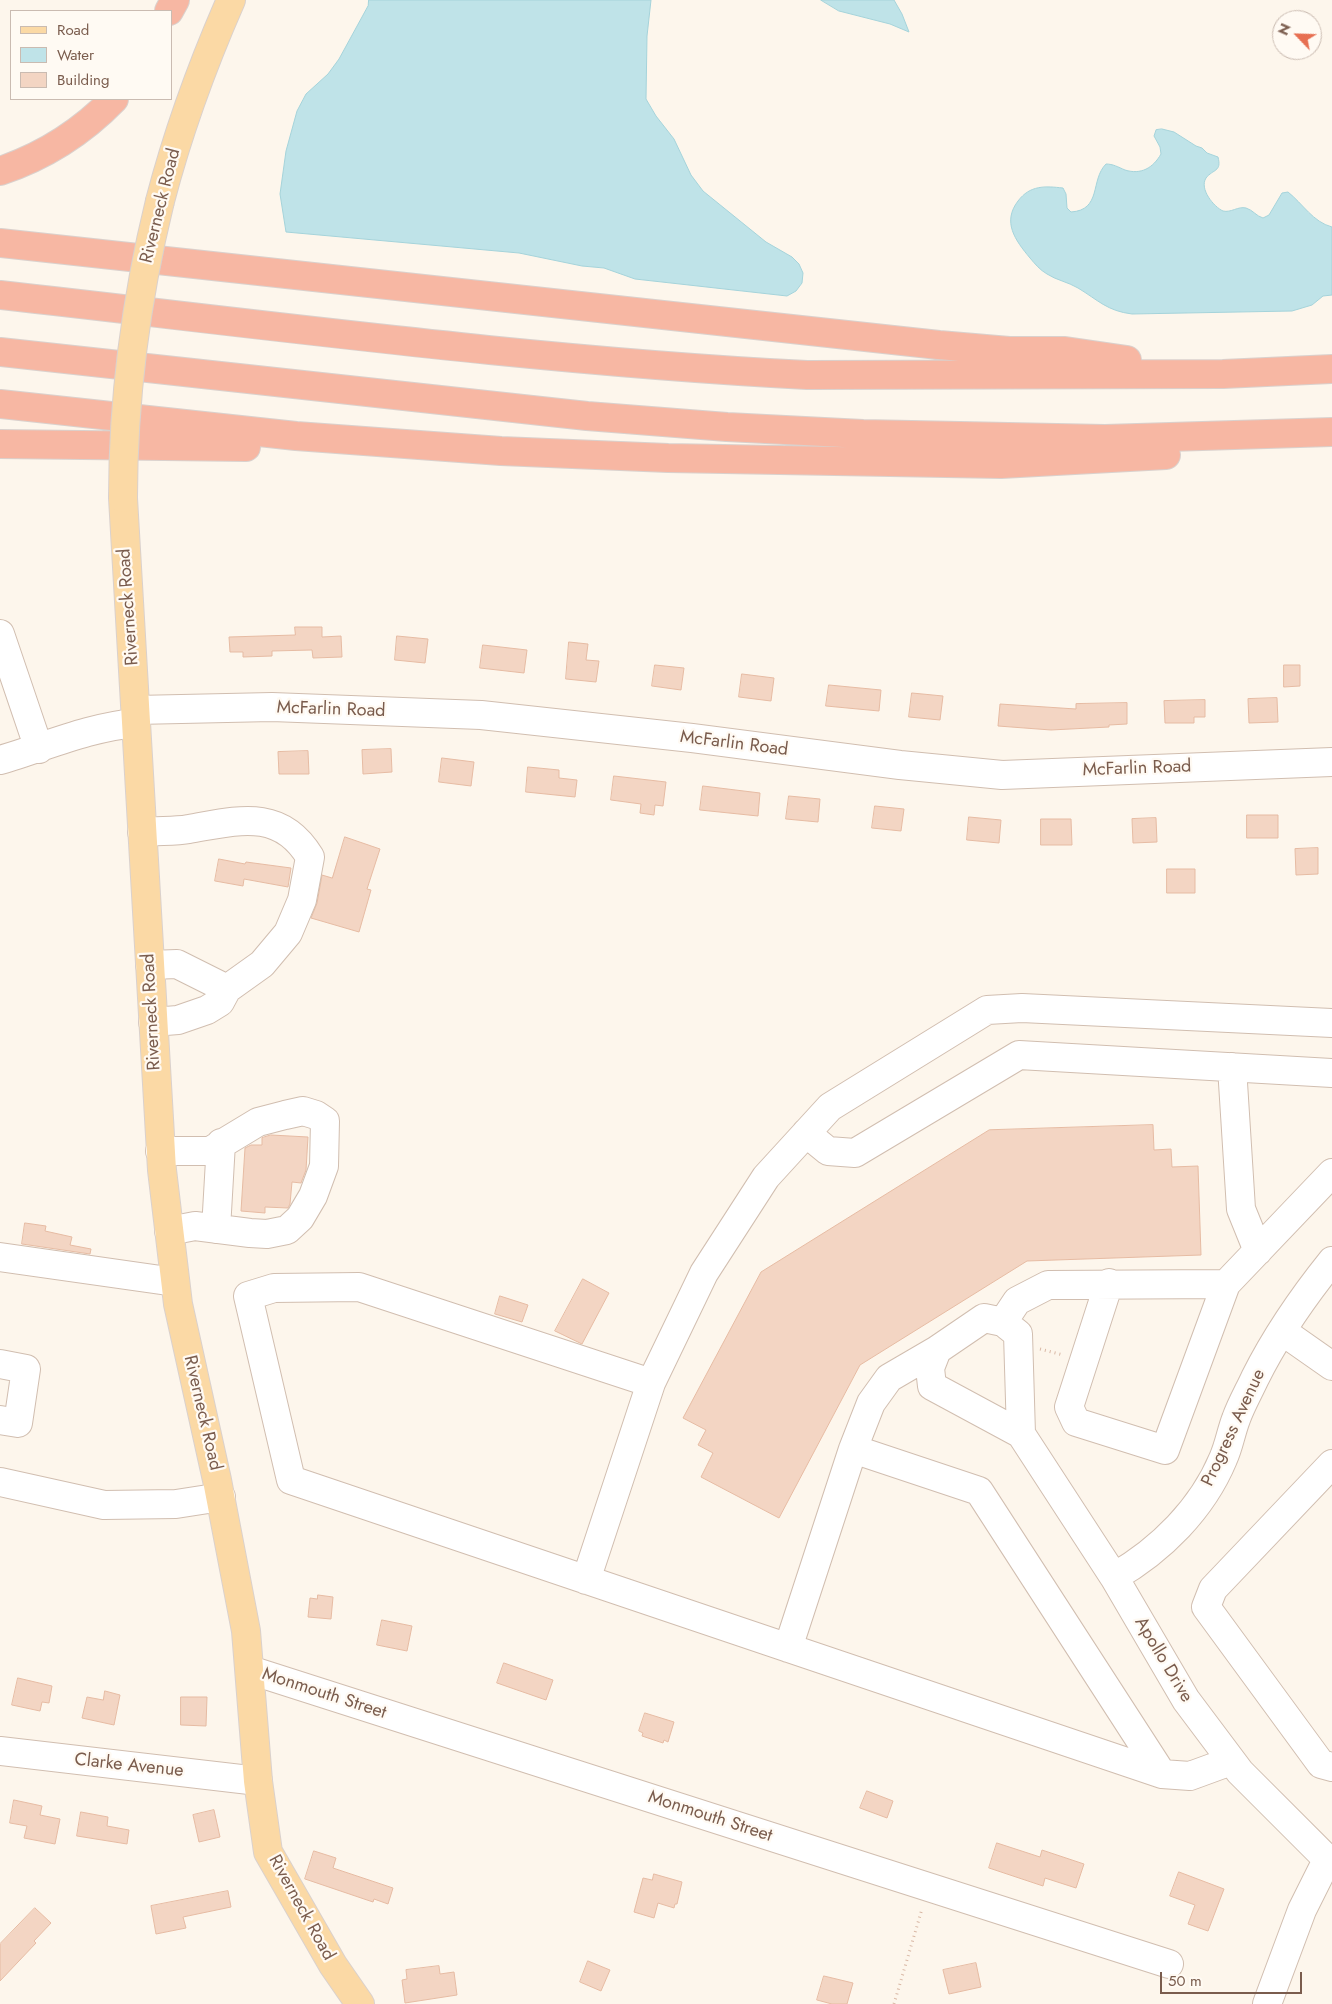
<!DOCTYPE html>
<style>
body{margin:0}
#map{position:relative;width:1332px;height:2004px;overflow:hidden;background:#fdf6ec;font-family:Jost,sans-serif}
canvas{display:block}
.legend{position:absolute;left:10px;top:10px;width:162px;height:90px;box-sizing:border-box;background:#fffaf3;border:1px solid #cabbb1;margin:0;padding:6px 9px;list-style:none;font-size:15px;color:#7a5c4d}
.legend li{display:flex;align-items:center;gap:10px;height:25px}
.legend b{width:25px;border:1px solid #cabbb1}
.north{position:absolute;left:1272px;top:10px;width:50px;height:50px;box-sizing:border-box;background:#fffaf3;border:1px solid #cabbb1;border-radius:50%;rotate:294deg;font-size:14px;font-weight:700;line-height:20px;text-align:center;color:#7a5c4d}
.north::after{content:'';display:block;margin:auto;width:18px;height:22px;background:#e76f51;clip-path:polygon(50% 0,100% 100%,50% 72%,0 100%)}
.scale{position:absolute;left:1160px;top:1972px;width:142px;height:22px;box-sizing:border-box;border:2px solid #7a5c4d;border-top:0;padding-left:6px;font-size:15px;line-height:18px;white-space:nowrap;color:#7a5c4d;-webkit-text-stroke:4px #fffaf3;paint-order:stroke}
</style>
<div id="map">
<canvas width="1332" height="2004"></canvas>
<ul class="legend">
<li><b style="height:6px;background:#fbd9a5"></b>Road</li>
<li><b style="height:14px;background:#bfe3e8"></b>Water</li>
<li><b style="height:14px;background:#f3d5c3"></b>Building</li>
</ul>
<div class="north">N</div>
<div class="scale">50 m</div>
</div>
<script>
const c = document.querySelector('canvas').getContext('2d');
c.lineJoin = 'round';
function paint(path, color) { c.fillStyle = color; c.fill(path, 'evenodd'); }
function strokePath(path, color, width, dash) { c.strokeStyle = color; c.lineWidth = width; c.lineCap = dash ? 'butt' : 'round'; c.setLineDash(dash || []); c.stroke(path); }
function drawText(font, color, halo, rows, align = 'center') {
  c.font = font + ' Jost,sans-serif'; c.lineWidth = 4.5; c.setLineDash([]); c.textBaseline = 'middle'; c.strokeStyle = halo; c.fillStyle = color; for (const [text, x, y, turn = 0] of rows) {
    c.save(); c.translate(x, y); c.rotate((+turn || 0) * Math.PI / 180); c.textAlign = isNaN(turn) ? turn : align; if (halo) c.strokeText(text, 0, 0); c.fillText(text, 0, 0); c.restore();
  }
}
const water = new Path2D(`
 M 369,0 L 651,0 L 647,36 L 646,99 L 656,116 L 674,139 L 691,175 L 703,191 L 766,242 L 792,257 L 799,264 L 803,273 L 802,283 L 796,291 L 787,296 L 635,279 L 604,268 L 582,266 L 519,253 L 286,232 L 280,194 L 286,151 L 297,111 L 306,94 L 328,74 L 339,59 L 368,6 Z
 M 821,0 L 894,0 L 902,14 L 909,32 L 890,24 L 839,11 Z
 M 1162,129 L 1174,132 L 1196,146 L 1202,148 L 1207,153 L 1218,157 C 1222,172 1213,169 1206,178 C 1199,189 1214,207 1223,211 C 1231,213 1238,206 1246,208 C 1253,210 1256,216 1263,218 L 1269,215 L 1282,193 L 1288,192 C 1303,204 1313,222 1332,227 L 1332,295 L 1323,296 L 1312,305 L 1292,311 L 1132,314 C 1107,311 1098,300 1078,288 C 1068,282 1056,280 1047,274 C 1040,270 1035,264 1030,258 C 1015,240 1002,222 1018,201 C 1030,185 1045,186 1063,188 L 1066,194 L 1067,208 L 1071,212 C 1102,210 1090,180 1106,164 C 1113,164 1118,167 1125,170 C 1141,175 1153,168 1161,154 L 1160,147 L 1154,136 L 1156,130 Z`);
paint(water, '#bfe3e8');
strokePath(water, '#a5d3da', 1);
const building = new Path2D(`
 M 295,627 L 322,627 L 322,637 L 341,636 L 342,657 L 313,658 L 312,650 L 272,651 L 272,656 L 243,657 L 243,652 L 230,652 L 229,637 L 295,635 Z
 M 397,636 L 428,639 L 425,663 L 395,660 Z
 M 569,642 L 588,644 L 586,660 L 599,661 L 596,682 L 566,679 Z
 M 483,645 L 527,650 L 524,673 L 480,668 Z
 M 655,665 L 684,668 L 681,690 L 652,686 Z
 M 1284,665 L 1300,665 L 1300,686 L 1284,687 Z
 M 742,674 L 774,678 L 771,701 L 739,697 Z
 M 829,685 L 881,690 L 879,711 L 826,706 Z
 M 912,693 L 943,696 L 940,720 L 909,717 Z
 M 1277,698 L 1278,722 L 1249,723 L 1248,699 Z
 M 1205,700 L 1205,717 L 1194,717 L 1194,723 L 1165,723 L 1164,701 Z
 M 1127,703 L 1127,724 L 1109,725 L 1109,727 L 1051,730 L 998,726 L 1000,704 L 1076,709 L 1076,704 Z
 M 391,749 L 392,772 L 363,774 L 362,750 Z
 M 308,751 L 309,774 L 279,774 L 278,752 Z
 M 442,758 L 474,762 L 471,786 L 439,782 Z
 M 528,767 L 559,770 L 559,778 L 577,780 L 575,797 L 526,792 Z
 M 614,776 L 666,782 L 663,806 L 655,805 L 654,815 L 640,813 L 641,804 L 611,800 Z
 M 703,786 L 760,793 L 758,816 L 700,810 Z
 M 789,796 L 820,799 L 818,822 L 786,819 Z
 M 875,806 L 904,809 L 901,831 L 872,828 Z
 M 1247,815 L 1278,815 L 1278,838 L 1247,838 Z
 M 969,817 L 1001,820 L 999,843 L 967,840 Z
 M 1156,818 L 1157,842 L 1133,843 L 1132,819 Z
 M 1041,819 L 1071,819 L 1072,845 L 1041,845 Z
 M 345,837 L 380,849 L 367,889 L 371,890 L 359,932 L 311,918 L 317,903 L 322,875 L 332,878 Z
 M 1318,848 L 1318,874 L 1296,875 L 1295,849 Z
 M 219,859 L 245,864 L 246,862 L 291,868 L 288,887 L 244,879 L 243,886 L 215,881 Z
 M 1167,869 L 1195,869 L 1195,893 L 1167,893 Z
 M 1153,1125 L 1154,1150 L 1171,1149 L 1172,1167 L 1198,1166 L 1201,1255 L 1027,1261 L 860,1365 L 779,1518 L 701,1477 L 713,1453 L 698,1445 L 706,1430 L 683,1418 L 761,1272 L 989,1130 Z
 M 271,1135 L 308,1137 L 306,1170 L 301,1183 L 292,1182 L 290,1204 L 288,1208 L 265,1207 L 265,1213 L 241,1211 L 245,1148 L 251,1145 L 262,1145 L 262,1138 Z
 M 25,1223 L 46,1226 L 45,1231 L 72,1237 L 70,1245 L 91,1249 L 90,1254 L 22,1244 Z
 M 583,1279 L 609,1293 L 582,1344 L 555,1331 Z
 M 500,1296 L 528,1305 L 522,1322 L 495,1314 Z
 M 318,1595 L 333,1597 L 331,1619 L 308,1617 L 310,1598 L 317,1599 Z
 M 382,1620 L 412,1626 L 407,1651 L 377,1645 Z
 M 504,1663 L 553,1680 L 546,1700 L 497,1683 Z
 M 18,1678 L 52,1686 L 49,1703 L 42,1702 L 40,1711 L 12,1705 Z
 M 105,1691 L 120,1695 L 114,1725 L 82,1718 L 87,1697 L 103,1700 Z
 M 181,1697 L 207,1697 L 206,1726 L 181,1725 Z
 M 645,1713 L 674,1722 L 668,1742 L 664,1740 L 663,1743 L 642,1736 L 643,1733 L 639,1731 Z
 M 867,1791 L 893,1801 L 887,1818 L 860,1808 Z
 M 14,1800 L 42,1806 L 40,1815 L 60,1819 L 55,1844 L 24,1838 L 27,1826 L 10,1823 Z
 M 214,1810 L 220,1837 L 199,1842 L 193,1815 Z
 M 81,1812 L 108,1817 L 107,1826 L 129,1830 L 127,1844 L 77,1836 Z
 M 997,1843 L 1040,1857 L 1042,1850 L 1084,1864 L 1076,1888 L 1045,1878 L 1043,1886 L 989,1868 Z
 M 314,1851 L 336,1858 L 333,1868 L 393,1888 L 388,1904 L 374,1899 L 373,1902 L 305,1879 Z
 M 1179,1872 L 1224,1889 L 1208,1931 L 1188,1924 L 1195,1905 L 1170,1896 Z
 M 654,1874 L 682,1882 L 677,1904 L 675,1904 L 674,1908 L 658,1903 L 654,1918 L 634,1912 L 643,1878 L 652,1880 Z
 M 228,1891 L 231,1907 L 183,1917 L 186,1928 L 156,1934 L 151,1906 Z
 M 35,1908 L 51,1923 L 34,1941 L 36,1943 L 0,1981 L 0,1944 Z
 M 588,1961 L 610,1970 L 601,1991 L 580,1982 Z
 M 976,1963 L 981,1987 L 949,1994 L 943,1970 Z
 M 439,1966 L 440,1974 L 454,1972 L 457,1995 L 405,2003 L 402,1980 L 407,1979 L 406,1970 Z
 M 824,1976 L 853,1983 L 847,2004 L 832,2004 L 817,2000 Z`);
paint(building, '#f3d5c3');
strokePath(building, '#e6bba3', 1);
const minor = new Path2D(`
 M 0,634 L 39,749
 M 136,710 L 272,707 L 481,715 L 692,738 L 900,765 L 1002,775 L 1332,762
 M 0,760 C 45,747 89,727 136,723
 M 142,832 C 158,830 174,832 189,829 C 236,821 280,807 310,857 L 302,900 L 288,933 L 262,964 L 227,989 L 220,1002 L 207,1010 L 178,1020 L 153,1022
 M 150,965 L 177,964 L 227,989
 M 1232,1067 L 1241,1209 L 1258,1251
 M 806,1133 L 828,1151 L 855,1153 L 1019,1055 L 1332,1073
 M 160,1151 L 210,1151 L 258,1122 L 285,1115 L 303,1111 L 316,1115 L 325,1121 L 324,1166 L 313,1196 L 300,1218 L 287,1230 L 267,1234 L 250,1233 L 195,1226 L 169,1231
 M 216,1229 L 221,1143
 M 0,1257 L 175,1282
 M 1109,1283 L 1069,1407 L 1076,1422 L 1165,1450 L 1226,1284 L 1332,1173
 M 1003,1322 L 1017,1301 L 1048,1285 L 1226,1284
 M 1282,1331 L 1332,1366
 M 0,1364 L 26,1369 L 18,1423 L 0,1420
 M 1021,1434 L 1018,1334 L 1003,1322 L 984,1318 L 937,1350 L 930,1368 L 932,1386 L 1021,1434 L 1114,1577 L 1186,1700 L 1240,1772 L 1332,1864
 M 853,1449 L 979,1491 L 1162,1774
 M 1332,1464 L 1213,1589 L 1206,1607 L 1321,1764 L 1332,1767
 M 0,1482 L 104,1505 L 176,1504 L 221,1497
 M 1114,1577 C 1161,1550 1202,1509 1223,1459 C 1229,1446 1231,1432 1236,1419 C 1241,1405 1249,1391 1255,1378 C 1276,1336 1303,1297 1332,1261
 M 586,1580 L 651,1383
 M 788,1648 L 853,1449 L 871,1403 L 889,1378 L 937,1350
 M 250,1670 L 1169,1964
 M 0,1751 L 258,1781
 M 1231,1761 L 1190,1776 L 1162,1774 L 291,1480 L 248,1296 L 274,1288 L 359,1287 L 651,1383 L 704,1273 L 766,1177 L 830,1107 L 987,1010 L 1022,1008 L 1332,1023
 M 1267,2004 L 1302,1910 L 1327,1860`);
const major = new Path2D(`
 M 160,201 C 178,132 202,66 231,0
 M 123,498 L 162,1170 L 178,1304 L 217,1480 L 246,1631 L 258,1781 L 268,1852 L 333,1965 L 360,2004`);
const highway = new Path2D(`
 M 169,11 L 175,0
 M 0,171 C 45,156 81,133 114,99
 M 0,243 L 939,345 L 1009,351 L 1065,351 L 1127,360
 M 0,295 C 269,325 537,361 807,375 L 1223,374 L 1332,369
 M 0,352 L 587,416 L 727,427 L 863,434 L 1105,439 L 1332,432
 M 0,404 L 296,436 L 501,451 L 668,458 L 1001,464 L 1166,455
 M 0,444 L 246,447`);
strokePath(minor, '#d1beb0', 30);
strokePath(major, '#dad1cd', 30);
strokePath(highway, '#dad1cd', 30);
strokePath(new Path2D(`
 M 1040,1349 L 1063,1355
 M 894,2004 L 922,1909`), '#d9b8a5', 3, [1, 4]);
strokePath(minor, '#fff', 28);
strokePath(major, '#fbd9a5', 28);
strokePath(highway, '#f7b7a3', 28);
const majorBridge = new Path2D(`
 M 123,498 C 123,397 136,299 160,201`);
strokePath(majorBridge, '#dad1cd', 30, []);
strokePath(majorBridge, '#fbd9a5', 28);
drawText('18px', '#7a5c4d', '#fffaf3', [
 ["Riverneck Road",161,206,-76],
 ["Riverneck Road",129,607,-94],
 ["McFarlin Road",331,710,2],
 ["McFarlin Road",734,744,7],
 ["McFarlin Road",1137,769,-2],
 ["Riverneck Road",152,1012,-93],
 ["Riverneck Road",202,1413,77],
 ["Progress Avenue",1234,1428,-65],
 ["Apollo Drive",1163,1660,59],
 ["Monmouth Street",324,1694,18],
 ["Clarke Avenue",129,1766,6],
 ["Monmouth Street",710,1817,18],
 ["Riverneck Road",301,1908,61]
]);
</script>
